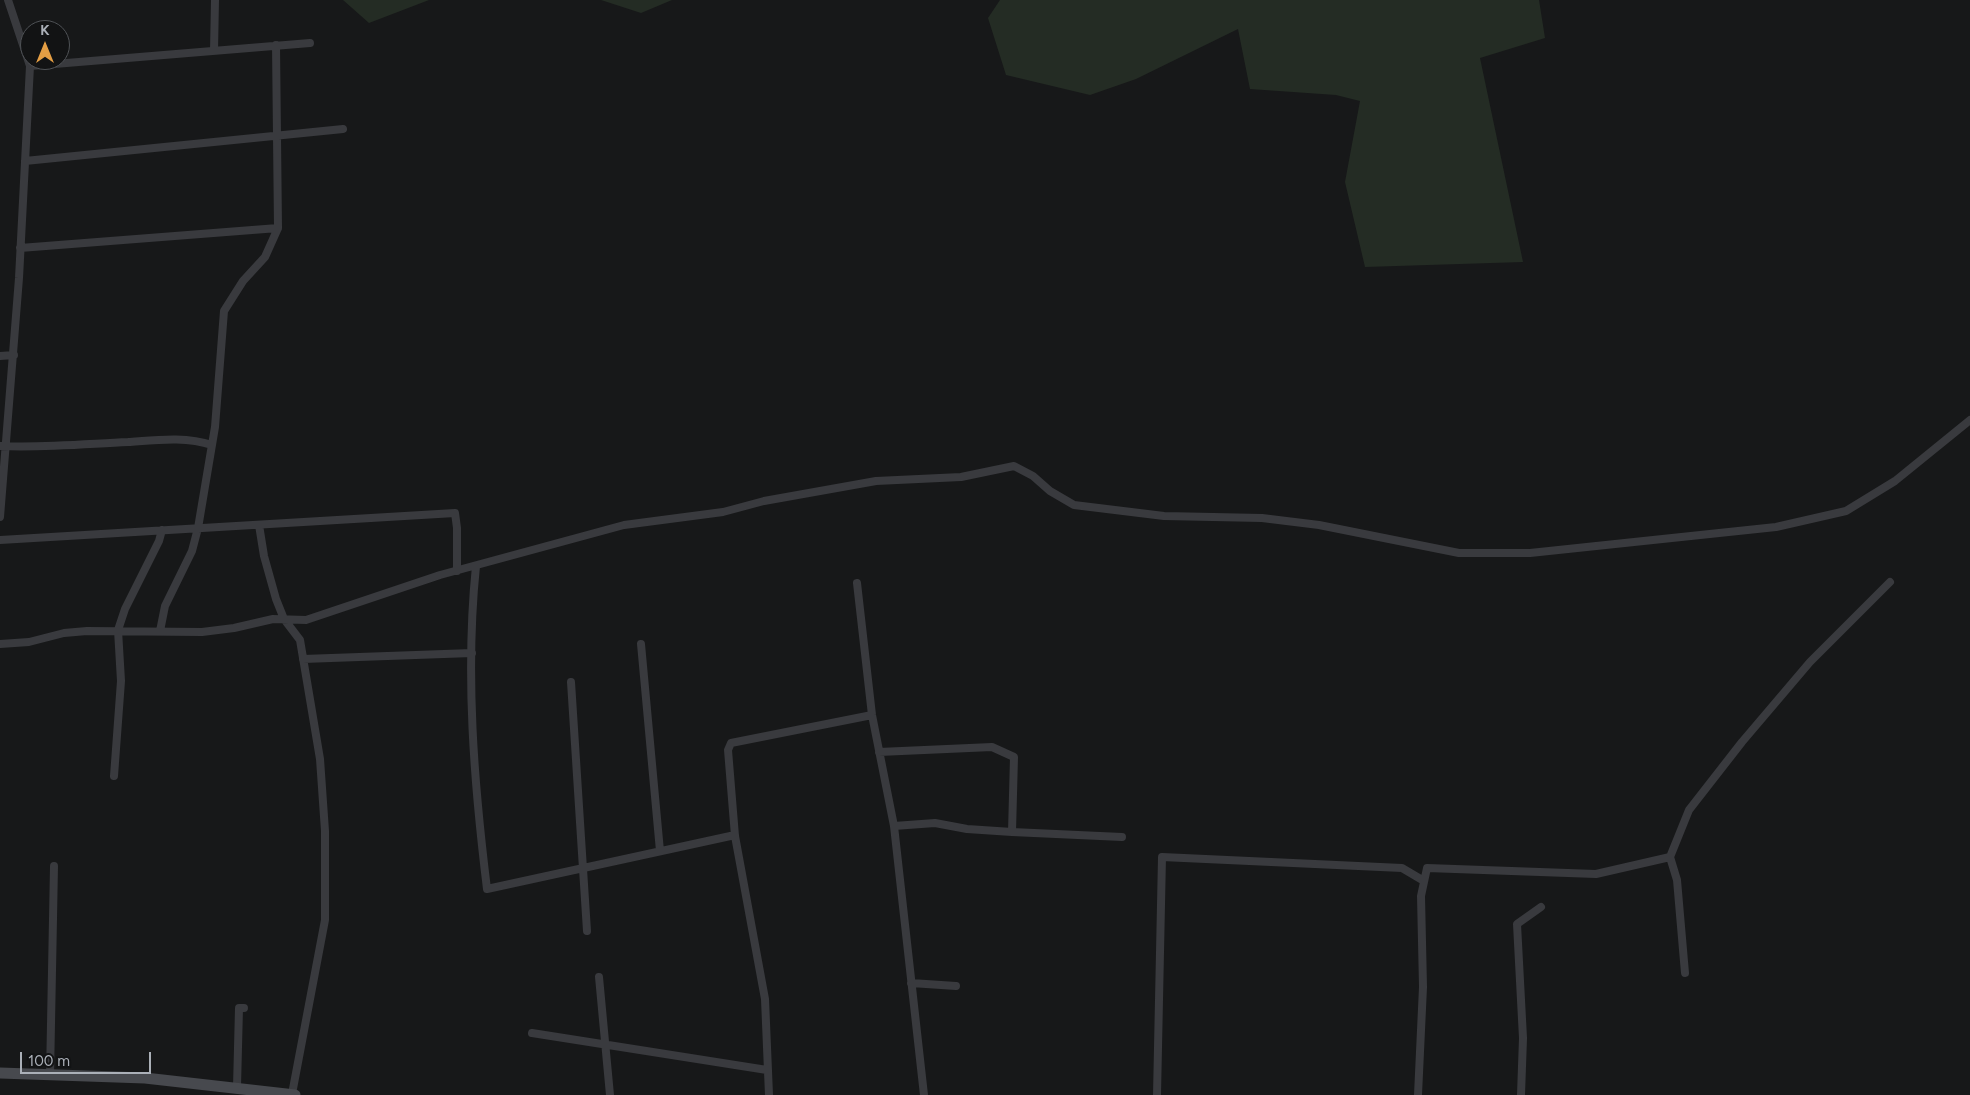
<!DOCTYPE html>
<style>
body{margin:0}
#map{position:relative;width:1970px;height:1095px;overflow:hidden;background:#171819;font-family:Figtree,sans-serif}
canvas{display:block}
.north{position:absolute;left:20px;top:20px;width:50px;height:50px;box-sizing:border-box;background:#121314;border:1px solid #4f5256;border-radius:50%;rotate:0deg;font-size:14px;font-weight:700;line-height:20px;text-align:center;color:#abb0b8}
.north::after{content:'';display:block;margin:auto;width:18px;height:22px;background:#e49e44;clip-path:polygon(50% 0,100% 100%,50% 72%,0 100%)}
.scale{position:absolute;left:20px;top:1052px;width:131px;height:22px;box-sizing:border-box;border:2px solid #abb0b8;border-top:0;padding-left:6px;font-size:15px;line-height:18px;white-space:nowrap;color:#abb0b8;-webkit-text-stroke:4px #121314;paint-order:stroke}
</style>
<div id="map">
<canvas width="1970" height="1095"></canvas>
<div class="north">K</div>
<div class="scale">100 m</div>
</div>
<script>
const c = document.querySelector('canvas').getContext('2d');
c.lineJoin = 'round';
function paint(path, color) { c.fillStyle = color; c.fill(path, 'evenodd'); }
function strokePath(path, color, width, dash) { c.strokeStyle = color; c.lineWidth = width; c.lineCap = dash ? 'butt' : 'round'; c.setLineDash(dash || []); c.stroke(path); }
paint(new Path2D(`
 M 343,0 L 429,0 L 369,23 Z
 M 601,0 L 672,0 L 641,13 Z
 M 1000,0 L 1539,0 L 1545,38 L 1480,58 L 1523,262 L 1365,267 L 1345,182 L 1360,101 L 1336,95 L 1250,89 L 1238,29 L 1136,79 L 1090,95 L 1006,75 L 988,18 Z`), '#242c24');
strokePath(new Path2D(`
 M 214,51 L 215,0
 M 30,66 L 310,43
 M 25,161 L 343,129
 M 20,248 L 278,228
 M 0,356 L 14,355
 M 0,446 C 43,448 85,444 128,442 C 156,440 186,436 212,445
 M 0,517 L 19,278 L 30,66 L 8,0
 M 259,525 L 264,556 L 276,599 L 284,619 L 300,640 L 320,759 L 325,831 L 325,920 L 292,1094
 M 0,540 L 455,513 L 457,528 L 457,571
 M 476,566 C 465,673 474,783 487,889 L 735,835
 M 857,583 L 872,715 L 894,826 L 924,1095
 M 160,631 L 165,606 L 192,551 L 198,528 L 215,427 L 224,311 L 243,281 L 265,257 L 278,228 L 276,45
 M 0,644 L 29,642 L 64,633 L 87,631 L 202,632 L 234,628 L 273,619 L 306,620 L 440,575 L 624,525 L 723,512 L 764,501 L 876,481 L 961,477 L 1014,466 L 1033,476 L 1050,491 L 1074,505 L 1164,516 L 1262,518 L 1319,525 L 1459,553 L 1530,553 L 1776,527 L 1846,511 L 1895,481 L 1970,420
 M 641,644 L 660,851
 M 303,659 L 472,653
 M 571,682 L 587,931
 M 879,752 L 992,747 L 1014,757 L 1012,832
 M 114,776 L 121,681 L 118,630 L 125,609 L 159,541 L 162,530
 M 894,826 L 935,823 L 967,829 L 1012,832 L 1122,837
 M 1685,973 L 1677,880 L 1670,857 L 1689,810 L 1742,742 L 1810,662 L 1890,582
 M 599,977 L 610,1095
 M 911,983 L 956,986
 M 532,1033 L 767,1070
 M 50,1076 L 54,866
 M 237,1087 L 239,1008 L 244,1008
 M 769,1095 L 765,999 L 735,836 L 728,750 L 731,743 L 872,715
 M 1157,1095 L 1162,857 L 1402,868 L 1424,881
 M 1418,1095 L 1423,987 L 1421,896 L 1427,868 L 1596,874 L 1670,857
 M 1521,1095 L 1523,1038 L 1517,924 L 1541,907`), '#393a3e', 8);
strokePath(new Path2D(`
 M 0,1073 L 145,1078 L 295,1095`), '#47494e', 11);
</script>
